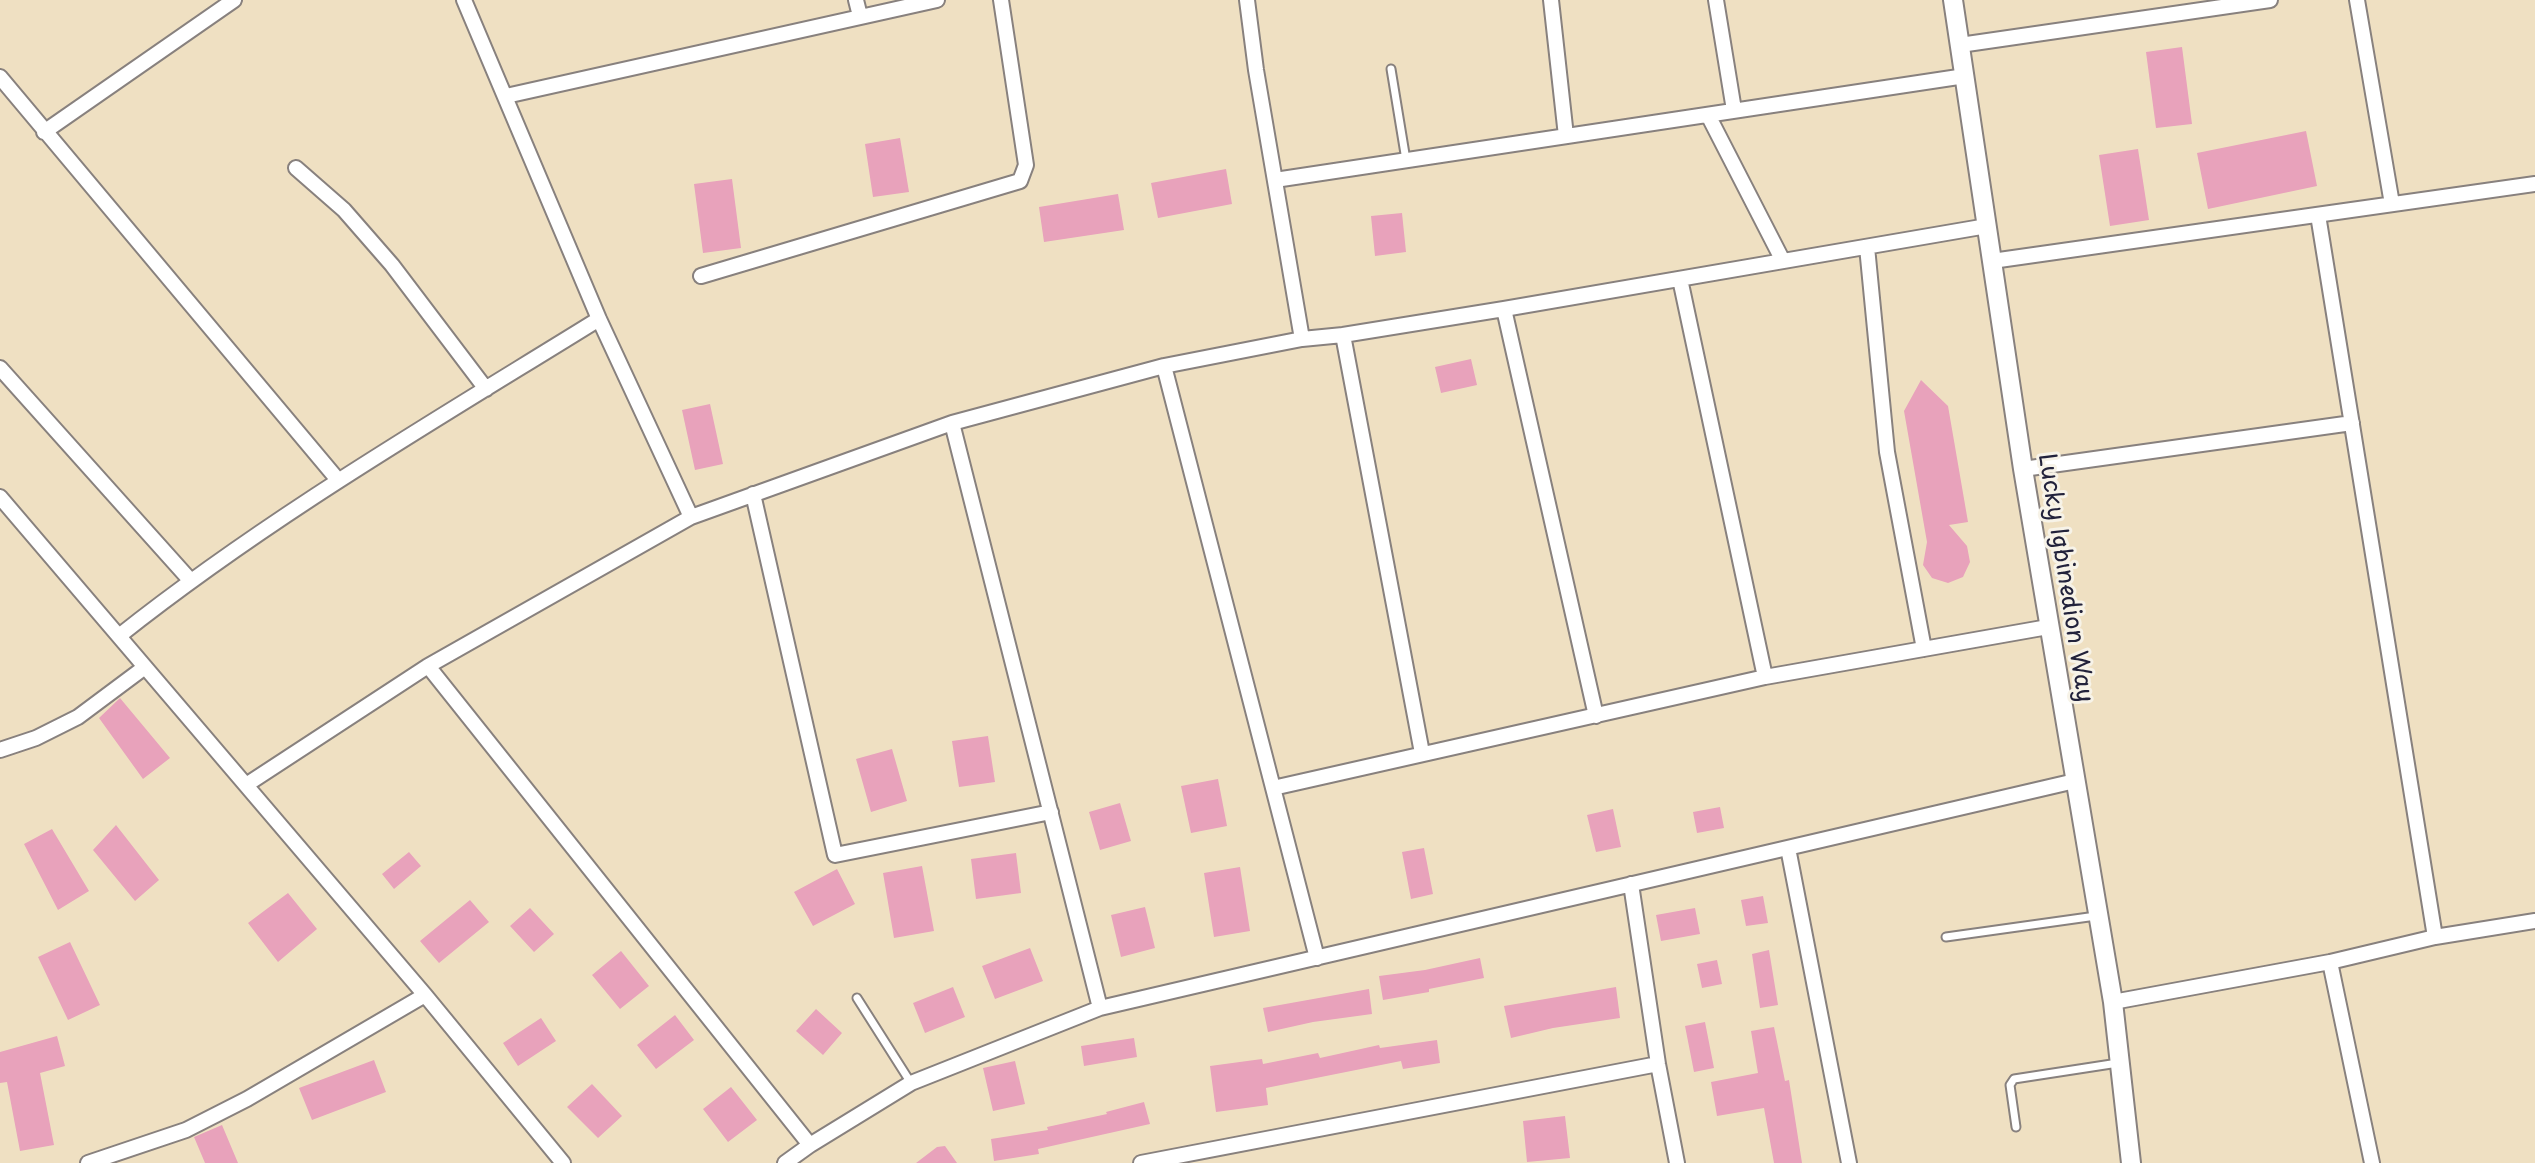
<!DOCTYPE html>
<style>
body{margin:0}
canvas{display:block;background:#efe0c2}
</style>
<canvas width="2535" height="1163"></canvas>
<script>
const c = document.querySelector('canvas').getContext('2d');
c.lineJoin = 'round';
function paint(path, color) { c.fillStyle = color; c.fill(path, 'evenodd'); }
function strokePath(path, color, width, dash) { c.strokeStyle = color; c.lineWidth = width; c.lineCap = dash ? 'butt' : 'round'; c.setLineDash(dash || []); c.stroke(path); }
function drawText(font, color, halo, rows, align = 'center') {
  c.font = font + ' "Playpen Sans",sans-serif'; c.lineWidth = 6; c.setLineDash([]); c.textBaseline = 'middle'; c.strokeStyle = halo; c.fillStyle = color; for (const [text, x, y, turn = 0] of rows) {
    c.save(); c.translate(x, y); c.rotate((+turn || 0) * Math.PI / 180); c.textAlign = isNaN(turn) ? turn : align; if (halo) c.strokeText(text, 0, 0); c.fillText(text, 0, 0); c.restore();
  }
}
paint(new Path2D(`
 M 2182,47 L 2192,124 L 2156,128 L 2146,52 Z
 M 2306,131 L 2317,186 L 2208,209 L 2197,153 Z
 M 900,138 L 909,192 L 873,197 L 865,144 Z
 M 2138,149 L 2149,220 L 2110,226 L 2099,155 Z
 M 1226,169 L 1232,204 L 1158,218 L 1151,183 Z
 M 732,179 L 741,248 L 703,253 L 694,184 Z
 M 1118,194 L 1124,230 L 1044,242 L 1039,207 Z
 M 1402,213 L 1406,252 L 1375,256 L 1371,216 Z
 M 1471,359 L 1477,385 L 1441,393 L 1435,367 Z
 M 1921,380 L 1948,406 L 1968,522 L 1949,525 L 1967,546 L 1970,562 L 1963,577 L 1948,583 L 1932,578 L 1923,565 L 1927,542 L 1904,411 Z
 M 710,404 L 723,464 L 695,470 L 682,410 Z
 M 120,698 L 170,758 L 143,779 L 99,718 Z
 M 988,736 L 995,782 L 959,787 L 952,741 Z
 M 892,749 L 907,801 L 871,812 L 856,759 Z
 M 1218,779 L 1227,826 L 1191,833 L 1181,786 Z
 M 1120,803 L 1131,841 L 1100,850 L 1089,812 Z
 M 1720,807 L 1724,828 L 1697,833 L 1693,812 Z
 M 1613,809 L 1621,847 L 1596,852 L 1587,815 Z
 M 116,825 L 159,880 L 135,901 L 93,850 Z
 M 52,829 L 89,891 L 58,910 L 24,844 Z
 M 1424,848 L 1433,894 L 1411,899 L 1402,852 Z
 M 409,852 L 421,866 L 394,889 L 382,874 Z
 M 1016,853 L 1021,893 L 976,899 L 971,859 Z
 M 922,866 L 934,931 L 894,938 L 883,873 Z
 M 1240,867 L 1250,931 L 1214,937 L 1204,873 Z
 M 837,869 L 855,904 L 813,926 L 794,892 Z
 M 288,893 L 317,929 L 278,962 L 248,923 Z
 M 1763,896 L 1768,923 L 1746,926 L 1741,900 Z
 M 470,900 L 489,922 L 439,963 L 420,941 Z
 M 1145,907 L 1155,948 L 1121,957 L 1111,915 Z
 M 530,908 L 554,934 L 534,952 L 510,926 Z
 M 1695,908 L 1700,934 L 1661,941 L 1656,915 Z
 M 70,942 L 100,1005 L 68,1020 L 38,957 Z
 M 1030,948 L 1043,981 L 995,999 L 982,966 Z
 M 1769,950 L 1778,1005 L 1760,1008 L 1752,954 Z
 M 621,951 L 649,986 L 620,1009 L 592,975 Z
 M 1480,958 L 1484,978 L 1429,989 L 1429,992 L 1383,1000 L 1379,976 L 1425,970 Z
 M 1717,960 L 1722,984 L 1702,988 L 1697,964 Z
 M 953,987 L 965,1017 L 925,1033 L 913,1003 Z
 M 1616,987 L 1620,1018 L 1553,1028 L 1511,1038 L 1504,1006 Z
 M 1369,989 L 1372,1014 L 1313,1022 L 1268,1032 L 1263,1008 Z
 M 816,1009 L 842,1033 L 823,1055 L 796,1031 Z
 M 675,1015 L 694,1040 L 656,1069 L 637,1045 Z
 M 541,1018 L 556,1041 L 518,1066 L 503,1043 Z
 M 1705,1022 L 1714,1068 L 1694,1072 L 1685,1026 Z
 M 1774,1027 L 1785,1081 L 1789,1080 L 1802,1163 L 1774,1163 L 1764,1108 L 1717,1116 L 1711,1082 L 1758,1073 L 1751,1031 Z
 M 57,1036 L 65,1066 L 40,1073 L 54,1145 L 20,1151 L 7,1082 L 0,1083 L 0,1052 Z
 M 1134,1038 L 1137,1057 L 1084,1066 L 1081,1046 Z
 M 1437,1040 L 1440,1063 L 1403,1069 L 1401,1061 L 1266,1088 L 1268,1105 L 1216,1112 L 1210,1066 L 1262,1059 L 1263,1064 L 1318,1053 L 1320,1058 L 1379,1045 L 1380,1048 Z
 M 374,1060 L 386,1092 L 312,1120 L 299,1088 Z
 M 1015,1061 L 1025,1104 L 993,1111 L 983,1068 Z
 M 592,1084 L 622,1116 L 598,1138 L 567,1107 Z
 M 731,1087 L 757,1120 L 728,1142 L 703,1109 Z
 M 1144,1102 L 1150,1124 L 1038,1149 L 1039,1154 L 994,1161 L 991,1139 L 1048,1130 L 1047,1127 L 1107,1114 L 1106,1112 Z
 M 1565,1116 L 1570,1158 L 1527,1162 L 1523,1121 Z
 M 222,1125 L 238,1163 L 205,1163 L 194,1137 Z
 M 945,1146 L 957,1163 L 916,1163 L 937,1147 Z`), '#e8a2bb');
const service = new Path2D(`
 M 1391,69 L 1406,160
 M 1946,937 L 2096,916
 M 857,998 L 911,1083
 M 2016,1127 L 2010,1085 L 2014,1079 L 2118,1063`);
const minor = new Path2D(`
 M 464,0 L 599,319 L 691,517
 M 856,0 L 860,16
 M 1247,0 L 1256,70 L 1302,339
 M 1551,0 L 1566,136
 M 1716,0 L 1734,110
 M 2357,0 L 2392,204
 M 1960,45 L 2270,0
 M 0,77 L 338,480
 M 506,96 L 937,0
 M 1708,115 L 1783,261
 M 44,132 L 234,0
 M 296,168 L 344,210 L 392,265 L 486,389
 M 1275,180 L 1965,76
 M 2318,215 L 2435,937
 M 1867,247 L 1887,452 L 1924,649
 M 1992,261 L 2535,184
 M 701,276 L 1020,181 L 1026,165 L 1001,0
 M 1680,279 L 1765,677
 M 1504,309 L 1596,716
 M 1343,335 L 1422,753
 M 0,368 L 190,580
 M 952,423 L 1164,366
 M 2023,469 L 2352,423
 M 753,494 L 835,855 L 1051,812
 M 0,497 L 425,995 L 563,1163
 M 119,636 C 269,517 436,420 599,319
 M 428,666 L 810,1145 L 911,1083 L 1100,1008 L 2075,781
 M 0,750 L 36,738 L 78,717 L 145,667
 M 246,785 L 428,666 L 691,517 L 952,423 L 1100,1008
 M 1273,788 L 1765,677 L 2048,627
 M 1788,848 L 1849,1163
 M 1631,884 L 1658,1064 L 1677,1163
 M 1317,958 L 1164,366 L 1302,339 L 1343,335 L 1504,309 L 1987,226
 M 2330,962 L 2372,1163
 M 2113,1002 L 2330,962 L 2435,937 L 2535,921
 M 88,1163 L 186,1130 L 247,1099 L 425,995
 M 785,1163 L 810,1145
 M 1141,1163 L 1658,1064`);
const tertiary = new Path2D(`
 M 1953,0 L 2023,469 L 2113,1002 L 2131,1163`);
strokePath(service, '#88817e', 11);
strokePath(minor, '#88817e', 18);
strokePath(tertiary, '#88817e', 22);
strokePath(service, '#fff', 7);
strokePath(minor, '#fff', 14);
strokePath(tertiary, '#fff', 18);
drawText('24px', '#22223b', '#f7f3e8', [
 ["Lucky Igbinedion Way",2065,578,81]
]);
</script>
